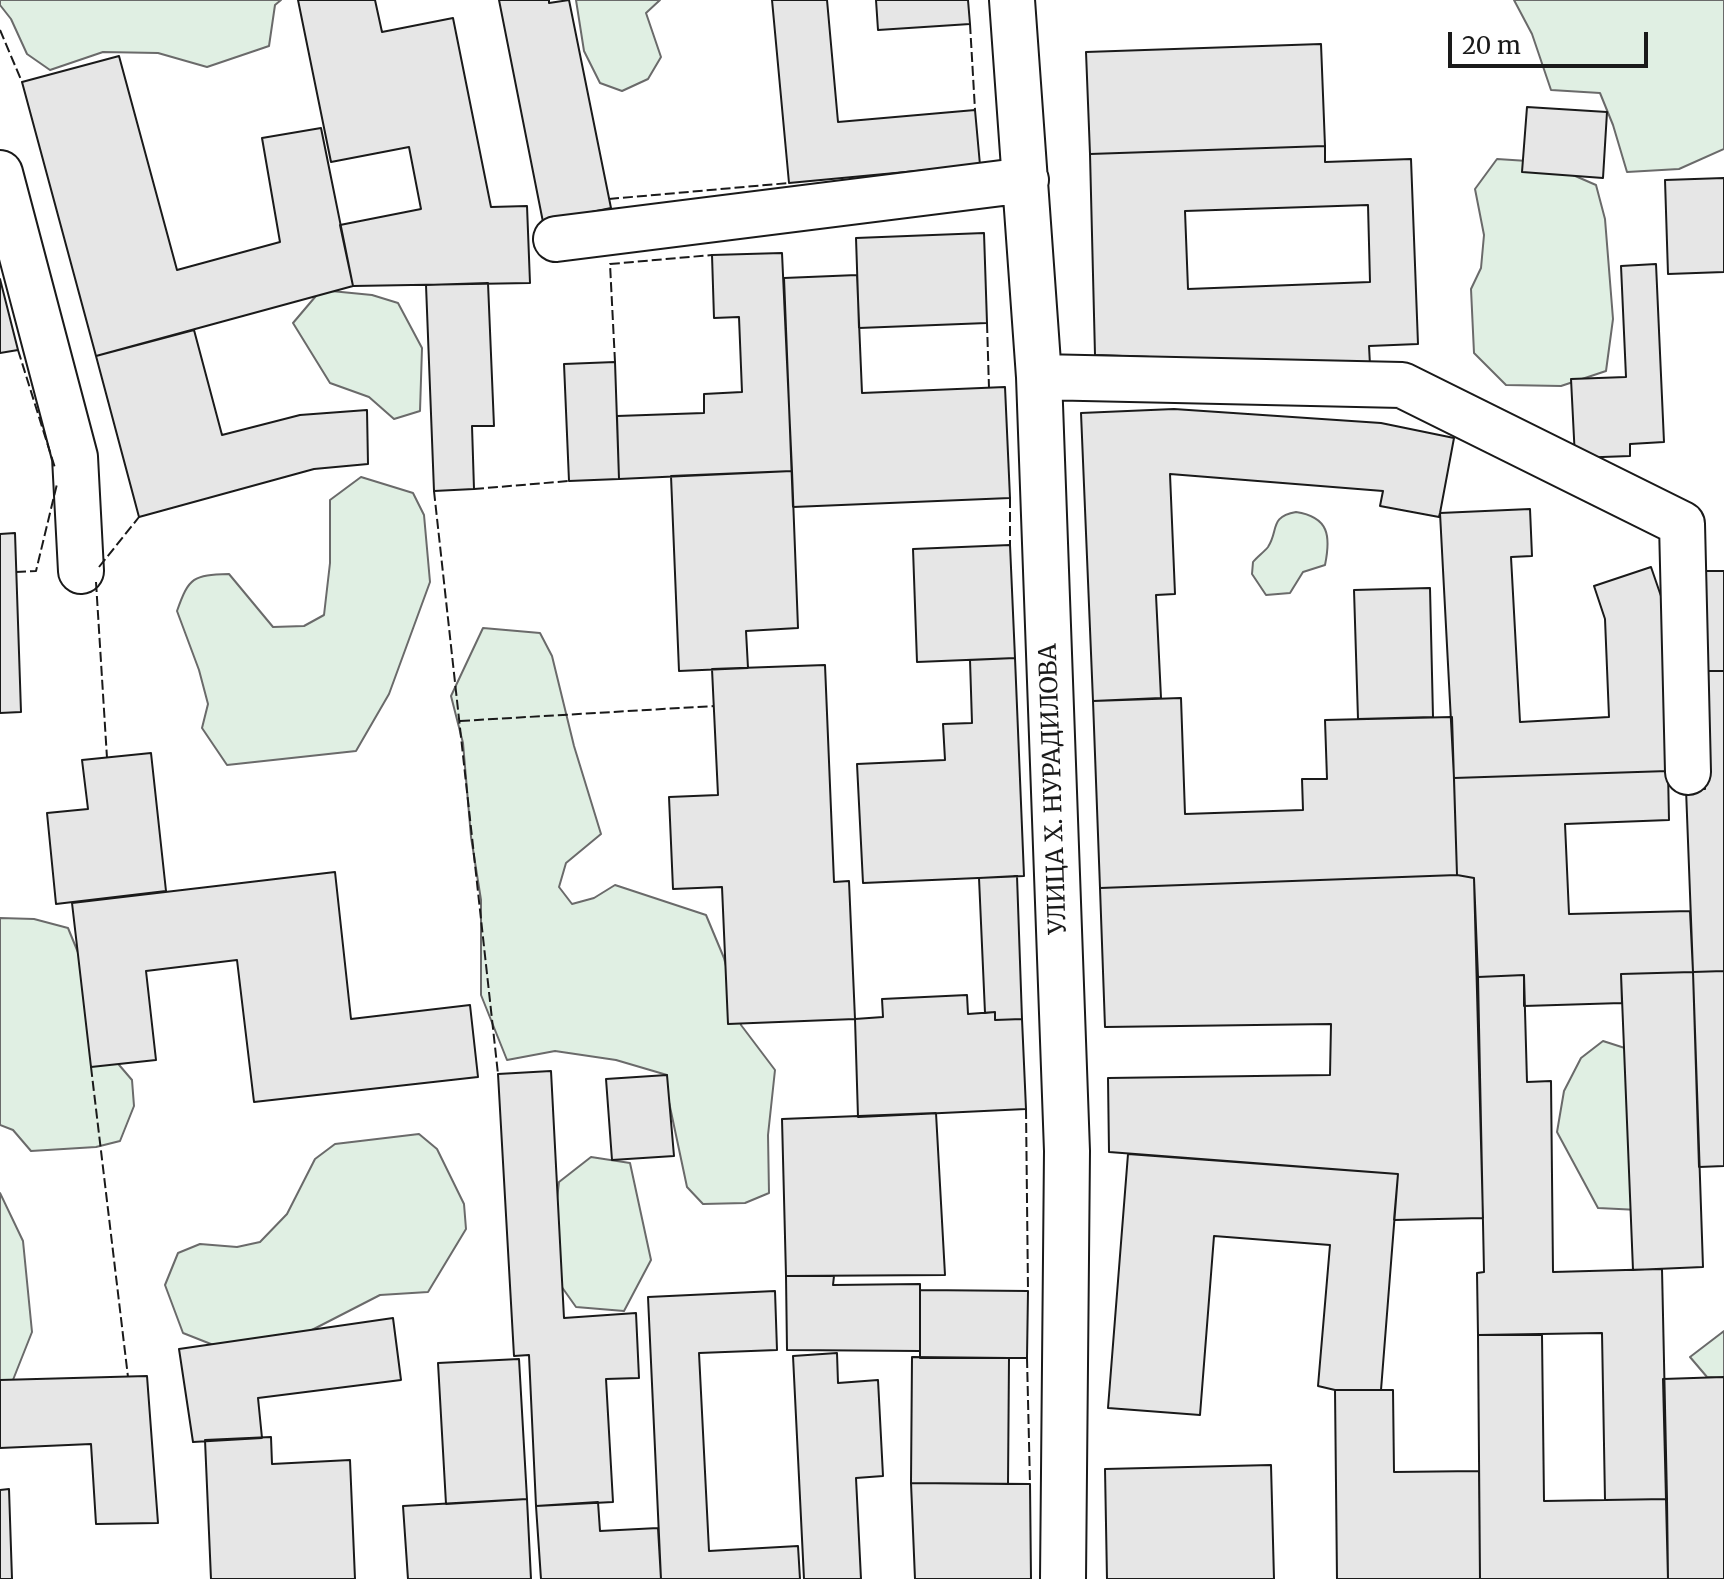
<!DOCTYPE html>
<meta charset="utf-8">
<style>
body{margin:0}
#map{position:relative;width:1724px;height:1579px;overflow:hidden;background:#fff;font-family:Merriweather,serif}
canvas{display:block}
.scale{position:absolute;left:1448px;top:32px;width:200px;height:36px;box-sizing:border-box;border:4px solid #1a1a1a;border-top:0;padding-left:10px;font-size:24px;line-height:28px;white-space:nowrap;color:#1a1a1a;-webkit-text-stroke:6px #fff;paint-order:stroke}
</style>
<div id="map">
<canvas width="1724" height="1579"></canvas>
<div class="scale">20 m</div>
</div>
<script>
const c = document.querySelector('canvas').getContext('2d');
c.lineJoin = 'round';
function paint(path, color) { c.fillStyle = color; c.fill(path, 'evenodd'); }
function strokePath(path, color, width, dash) { c.strokeStyle = color; c.lineWidth = width; c.lineCap = dash ? 'butt' : 'round'; c.setLineDash(dash || []); c.stroke(path); }
function drawText(font, color, halo, rows, align = 'center') {
  c.font = font + ' Merriweather,serif'; c.lineWidth = 6; c.setLineDash([]); c.textBaseline = 'middle'; c.strokeStyle = halo; c.fillStyle = color; for (const [text, x, y, turn = 0] of rows) {
    c.save(); c.translate(x, y); c.rotate((+turn || 0) * Math.PI / 180); c.textAlign = isNaN(turn) ? turn : align; if (halo) c.strokeText(text, 0, 0); c.fillText(text, 0, 0); c.restore();
  }
}
const green = new Path2D(`
 M 0,0 L 281,0 L 275,5 L 269,46 L 207,67 L 158,53 L 103,52 L 50,70 L 27,54 L 11,19 L 0,5 Z
 M 576,0 L 660,0 L 646,13 L 661,57 L 648,79 L 622,91 L 600,83 L 584,51 Z
 M 1514,0 L 1724,0 L 1724,149 L 1679,169 L 1627,172 L 1613,125 L 1600,93 L 1551,90 L 1532,34 Z
 M 1497,159 L 1543,162 L 1596,185 L 1605,219 L 1613,319 L 1606,371 L 1561,386 L 1506,385 L 1474,353 L 1471,289 L 1481,268 L 1484,235 L 1475,189 Z
 M 321,290 L 372,295 L 398,303 L 422,348 L 420,411 L 394,419 L 369,397 L 330,383 L 293,323 Z
 M 361,477 L 413,493 L 424,515 L 430,582 L 389,694 L 356,751 L 227,765 L 202,728 L 208,704 L 199,670 L 177,611 C 189,577 193,575 229,574 L 273,627 L 304,626 L 324,615 L 330,563 L 330,500 Z
 M 1296,512 C 1329,517 1331,536 1325,565 L 1303,572 L 1290,593 L 1266,595 L 1252,574 L 1253,562 C 1257,557 1264,552 1268,547 C 1279,530 1269,517 1296,512 Z
 M 483,628 L 540,633 L 552,656 L 574,746 L 601,834 L 566,863 L 559,887 L 572,904 L 594,898 L 615,885 L 706,915 L 724,958 L 741,1025 L 775,1070 L 768,1135 L 769,1193 L 745,1203 L 703,1204 L 687,1187 L 666,1088 L 667,1075 L 616,1060 L 555,1051 L 507,1060 L 481,995 L 481,900 L 471,837 L 463,743 L 451,696 Z
 M 0,918 L 34,919 L 68,928 L 84,967 L 108,1052 L 132,1080 L 134,1106 L 120,1141 L 96,1147 L 31,1151 L 13,1130 L 0,1125 Z
 M 1603,1041 L 1631,1050 L 1639,1210 L 1598,1208 L 1557,1132 L 1564,1091 L 1581,1058 Z
 M 419,1134 L 437,1149 L 464,1204 L 466,1229 L 428,1292 L 380,1295 L 306,1333 L 221,1348 L 183,1333 L 165,1285 L 178,1253 L 200,1244 L 237,1247 L 260,1242 L 287,1214 L 315,1159 L 335,1144 Z
 M 591,1157 L 630,1163 L 651,1260 L 624,1311 L 576,1307 L 554,1276 L 551,1250 L 559,1182 Z
 M 0,1193 L 23,1241 L 32,1332 L 7,1395 L 0,1397 Z
 M 1724,1331 L 1724,1378 L 1707,1377 L 1690,1357 Z`);
paint(green, '#e0efe3');
strokePath(green, '#6a6a6a', 2);
const building = new Path2D(`
 M 298,0 L 375,0 L 382,32 L 453,18 L 491,207 L 527,206 L 530,283 L 353,286 L 340,225 L 421,209 L 409,147 L 331,162 Z
 M 499,0 L 549,0 L 549,3 L 569,0 L 611,208 L 543,222 Z
 M 772,0 L 827,0 L 838,122 L 975,110 L 980,165 L 789,183 Z
 M 876,0 L 968,0 L 970,24 L 878,30 Z
 M 1321,44 L 1325,146 L 1090,154 L 1086,52 Z
 M 119,56 L 177,270 L 280,242 L 262,138 L 321,128 L 353,286 L 96,356 L 22,82 Z
 M 1527,107 L 1607,112 L 1603,178 L 1522,172 Z
 M 1325,146 L 1325,162 L 1411,159 L 1418,344 L 1369,346 L 1370,365 L 1095,355 L 1090,154 ZM 1368,205 L 1370,282 L 1188,289 L 1185,211 Z
 M 1724,178 L 1724,272 L 1668,274 L 1665,180 Z
 M 984,233 L 987,323 L 859,328 L 856,238 Z
 M 782,253 L 792,471 L 619,479 L 617,416 L 704,413 L 704,394 L 742,392 L 739,317 L 714,318 L 712,255 Z
 M 1656,264 L 1664,442 L 1630,444 L 1630,456 L 1575,458 L 1571,379 L 1626,377 L 1621,266 Z
 M 857,275 L 862,393 L 1005,387 L 1010,498 L 793,507 L 784,278 Z
 M 0,279 L 18,350 L 0,353 Z
 M 488,283 L 494,426 L 472,426 L 474,489 L 434,491 L 426,285 Z
 M 194,330 L 222,435 L 300,415 L 367,410 L 368,464 L 314,469 L 139,517 L 96,356 Z
 M 615,362 L 619,479 L 569,481 L 564,364 Z
 M 1174,409 L 1381,423 L 1454,438 L 1440,513 L 1439,517 L 1380,506 L 1383,491 L 1170,474 L 1175,594 L 1156,595 L 1161,698 L 1093,701 L 1081,413 Z
 M 792,471 L 798,628 L 746,631 L 748,668 L 679,671 L 671,476 Z
 M 1530,509 L 1532,556 L 1511,557 L 1520,722 L 1609,717 L 1605,619 L 1594,586 L 1651,567 L 1662,599 L 1668,771 L 1454,778 L 1440,513 Z
 M 15,533 L 21,712 L 0,713 L 0,534 Z
 M 1010,545 L 1015,658 L 917,662 L 913,549 Z
 M 1701,571 L 1724,571 L 1724,671 L 1701,671 Z
 M 1430,588 L 1433,717 L 1358,719 L 1354,590 Z
 M 1015,658 L 1024,876 L 863,883 L 857,764 L 945,760 L 943,724 L 972,723 L 970,660 Z
 M 825,665 L 834,882 L 849,881 L 855,1019 L 728,1024 L 722,887 L 673,889 L 669,797 L 718,795 L 712,669 Z
 M 1701,671 L 1724,671 L 1724,971 L 1693,972 L 1686,789 L 1705,789 Z
 M 1181,698 L 1185,814 L 1303,810 L 1302,779 L 1327,779 L 1325,720 L 1452,717 L 1457,875 L 1100,888 L 1093,701 Z
 M 151,753 L 166,891 L 56,904 L 47,813 L 88,809 L 82,760 Z
 M 1668,771 L 1669,820 L 1565,824 L 1569,914 L 1690,911 L 1693,972 L 1621,974 L 1622,1003 L 1524,1006 L 1524,975 L 1478,977 L 1474,878 L 1457,875 L 1454,778 Z
 M 335,872 L 351,1019 L 470,1005 L 478,1077 L 254,1102 L 237,960 L 146,971 L 156,1060 L 91,1067 L 72,903 Z
 M 1457,875 L 1474,878 L 1483,1218 L 1394,1220 L 1398,1174 L 1109,1152 L 1108,1078 L 1330,1075 L 1331,1024 L 1105,1027 L 1100,888 Z
 M 1017,876 L 1022,1019 L 995,1020 L 995,1012 L 985,1013 L 979,878 Z
 M 1724,971 L 1724,1166 L 1699,1167 L 1693,972 Z
 M 1693,972 L 1703,1267 L 1633,1270 L 1621,974 Z
 M 1524,975 L 1527,1082 L 1551,1081 L 1553,1272 L 1662,1269 L 1667,1499 L 1605,1500 L 1602,1333 L 1478,1335 L 1477,1273 L 1484,1272 L 1478,977 Z
 M 967,995 L 968,1014 L 995,1012 L 995,1020 L 1022,1019 L 1026,1109 L 858,1117 L 855,1019 L 883,1017 L 882,999 Z
 M 551,1071 L 564,1318 L 636,1313 L 639,1378 L 606,1379 L 613,1502 L 536,1506 L 529,1355 L 514,1356 L 498,1074 Z
 M 667,1075 L 674,1156 L 612,1160 L 606,1079 Z
 M 936,1113 L 945,1275 L 786,1276 L 782,1119 Z
 M 1128,1154 L 1398,1174 L 1381,1390 L 1335,1390 L 1318,1386 L 1330,1245 L 1214,1236 L 1200,1415 L 1108,1408 Z
 M 786,1276 L 834,1276 L 833,1285 L 920,1284 L 920,1351 L 787,1350 Z
 M 920,1290 L 1028,1291 L 1027,1358 L 920,1358 Z
 M 775,1291 L 777,1350 L 699,1353 L 709,1551 L 798,1546 L 800,1579 L 661,1579 L 648,1297 Z
 M 393,1318 L 401,1380 L 258,1398 L 262,1438 L 193,1442 L 179,1349 Z
 M 1478,1335 L 1542,1335 L 1544,1501 L 1667,1499 L 1668,1579 L 1480,1579 Z
 M 837,1353 L 838,1383 L 878,1380 L 883,1476 L 856,1478 L 861,1579 L 804,1579 L 793,1356 Z
 M 912,1357 L 1009,1358 L 1008,1484 L 911,1483 Z
 M 519,1359 L 527,1499 L 446,1504 L 438,1363 Z
 M 147,1376 L 158,1523 L 96,1524 L 91,1444 L 0,1448 L 0,1380 Z
 M 1724,1377 L 1724,1579 L 1668,1579 L 1663,1379 Z
 M 1335,1390 L 1393,1390 L 1394,1472 L 1479,1471 L 1480,1579 L 1337,1579 Z
 M 271,1437 L 272,1464 L 350,1460 L 355,1579 L 211,1579 L 205,1440 Z
 M 1271,1465 L 1274,1579 L 1107,1579 L 1105,1469 Z
 M 911,1483 L 1030,1484 L 1031,1579 L 915,1579 Z
 M 9,1489 L 12,1579 L 0,1579 L 0,1490 Z
 M 527,1499 L 531,1579 L 408,1579 L 403,1506 Z
 M 598,1502 L 600,1531 L 658,1528 L 661,1579 L 541,1579 L 536,1506 Z`);
paint(building, '#e6e6e6');
strokePath(building, '#1a1a1a', 2);
const minor = new Path2D(`
 M 1012,0 L 1039,377 L 1067,1151 L 1063,1579
 M 0,173 L 75,457 L 81,571
 M 556,239 L 1026,180
 M 1039,377 L 1402,385 L 1682,524 L 1688,772`);
strokePath(minor, '#1a1a1a', 48);
strokePath(minor, '#fff', 44);
strokePath(new Path2D(`
 M 970,24 L 975,110
 M 0,30 L 22,82
 M 609,199 L 789,183
 M 987,323 L 989,388
 M 18,350 L 55,468
 M 615,362 L 610,264 L 712,255
 M 474,489 L 569,481
 M 434,491 L 498,1074
 M 1010,498 L 1010,545
 M 99,567 L 139,517
 M 16,572 L 36,571 L 57,484
 M 96,582 L 107,758
 M 460,721 L 714,706
 M 91,1067 L 128,1377
 M 1026,1109 L 1028,1291
 M 1027,1358 L 1030,1484`), '#1a1a1a', 2, [10, 4]);
drawText('24px', '#1a1a1a', '#fff', [
 ["УЛИЦА Х. НУРАДИЛОВА",1054,789,-92]
]);
</script>
